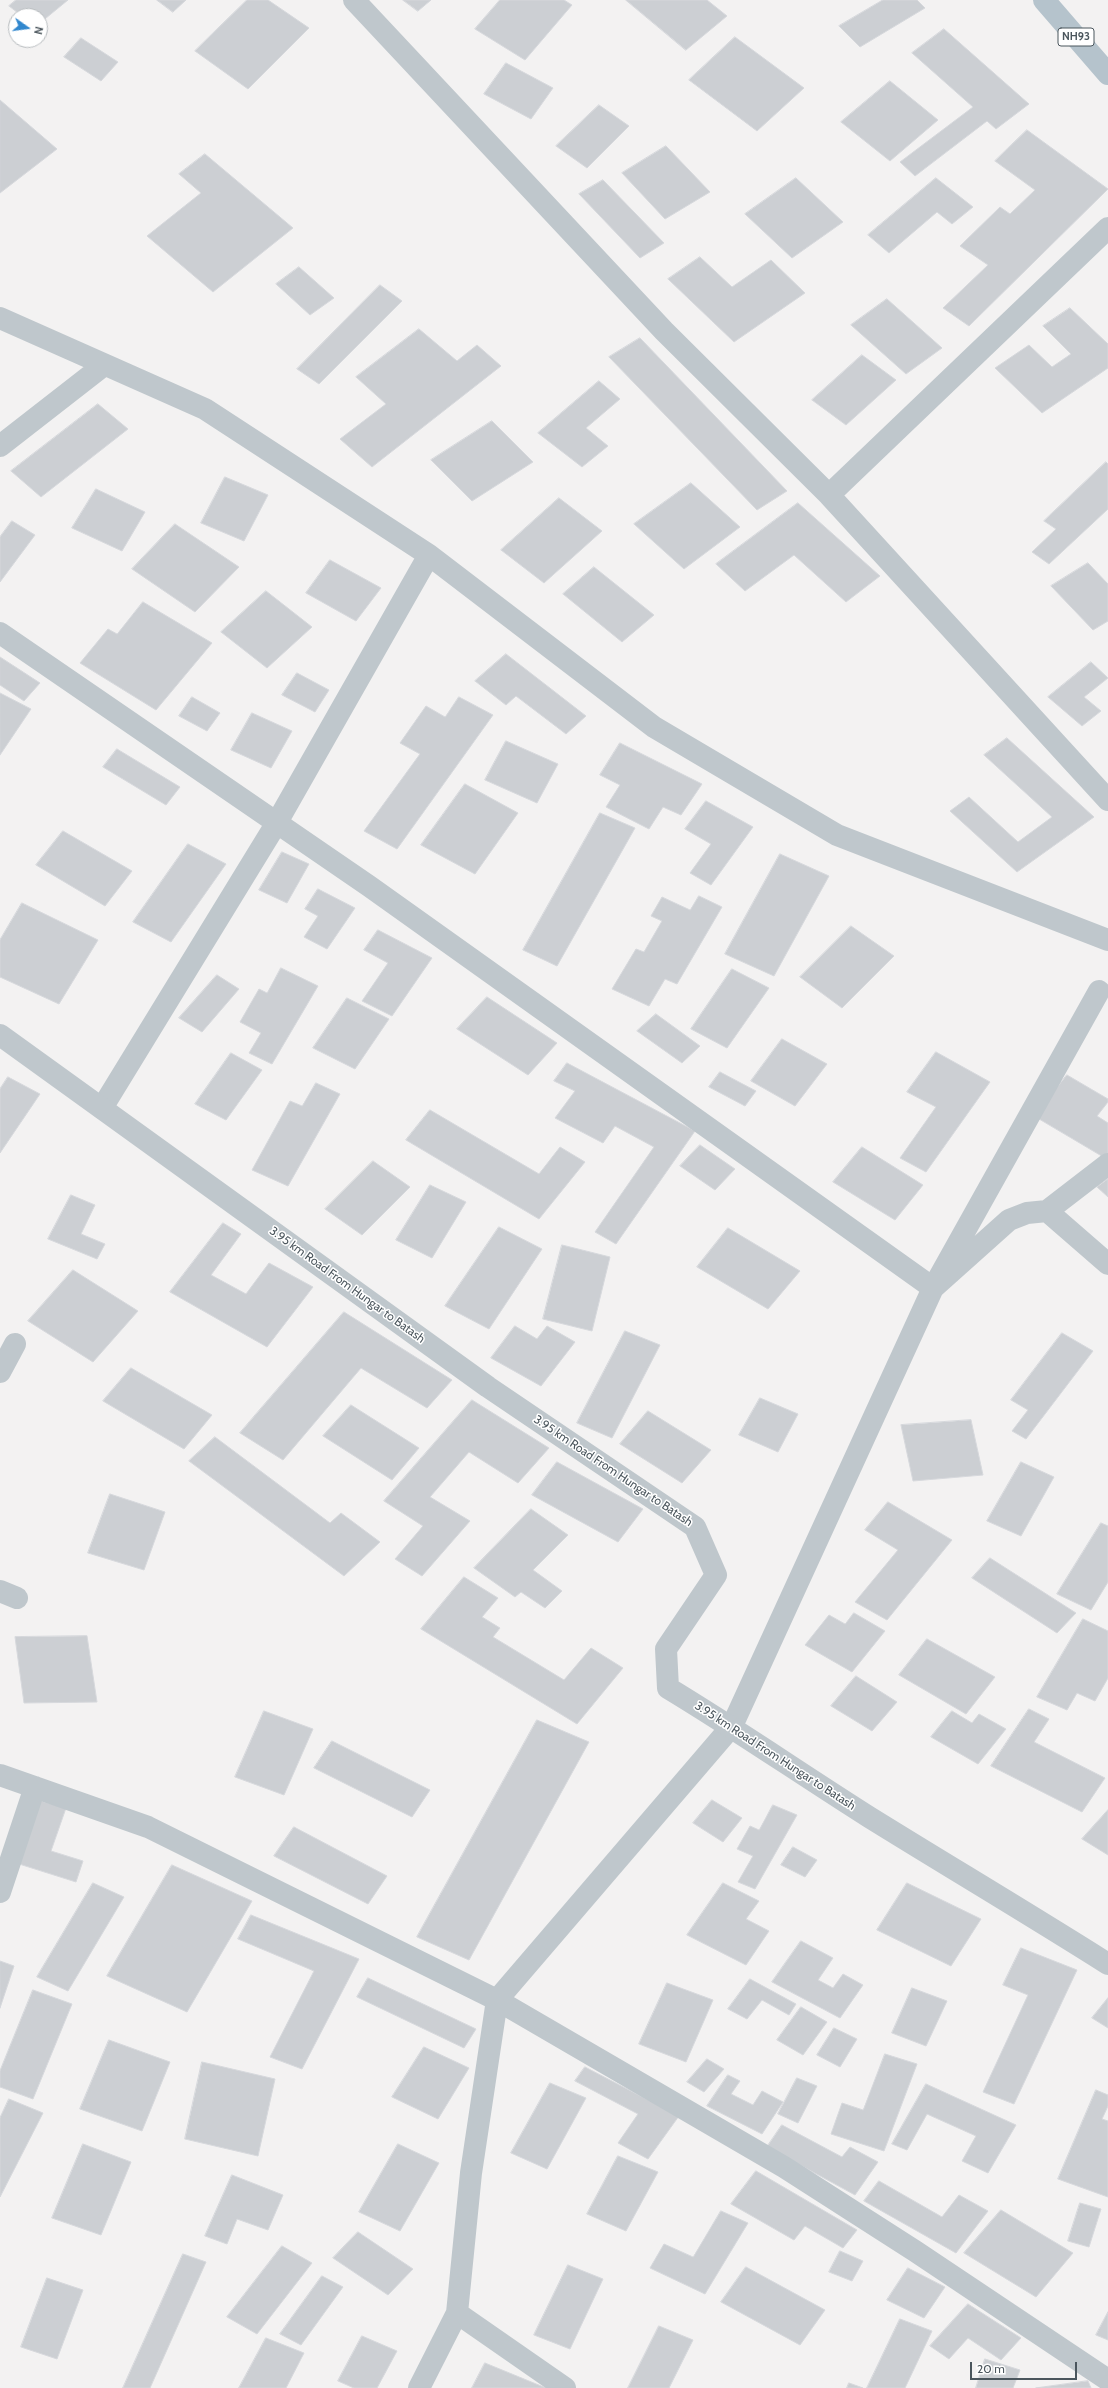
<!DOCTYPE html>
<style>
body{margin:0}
#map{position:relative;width:1108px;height:2388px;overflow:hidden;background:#f3f2f2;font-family:Cabin,sans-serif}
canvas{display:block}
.north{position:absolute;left:8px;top:8px;width:40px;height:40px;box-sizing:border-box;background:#fff;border:1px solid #b7bbbe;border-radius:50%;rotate:104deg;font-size:11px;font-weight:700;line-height:16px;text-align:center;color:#4b565d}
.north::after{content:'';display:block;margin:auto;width:14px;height:18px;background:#3187ce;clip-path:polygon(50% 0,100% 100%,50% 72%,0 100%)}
.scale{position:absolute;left:970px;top:2362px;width:107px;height:18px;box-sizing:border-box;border:2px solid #4b565d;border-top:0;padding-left:5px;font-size:12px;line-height:14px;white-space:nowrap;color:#4b565d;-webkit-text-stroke:3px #fff;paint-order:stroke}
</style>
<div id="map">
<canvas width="1108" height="2388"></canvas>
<div class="north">N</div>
<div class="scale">20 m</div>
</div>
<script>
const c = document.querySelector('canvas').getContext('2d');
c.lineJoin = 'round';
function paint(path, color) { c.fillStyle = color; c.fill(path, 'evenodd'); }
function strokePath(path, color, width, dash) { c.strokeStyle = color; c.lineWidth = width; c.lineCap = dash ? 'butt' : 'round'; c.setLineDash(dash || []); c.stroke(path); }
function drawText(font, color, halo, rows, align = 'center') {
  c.font = font + ' Cabin,sans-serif'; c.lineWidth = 3; c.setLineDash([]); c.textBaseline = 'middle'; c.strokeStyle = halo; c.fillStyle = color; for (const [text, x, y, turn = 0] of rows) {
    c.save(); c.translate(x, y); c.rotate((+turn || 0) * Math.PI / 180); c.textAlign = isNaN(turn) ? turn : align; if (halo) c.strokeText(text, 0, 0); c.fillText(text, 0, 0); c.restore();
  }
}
const building = new Path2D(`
 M 16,0 L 68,0 L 40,23 L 40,16 L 22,16 L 9,6 Z
 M 157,0 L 186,0 L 173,12 Z
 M 247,0 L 268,0 L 309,28 L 248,89 L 195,51 Z
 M 403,0 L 431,0 L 418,11 Z
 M 500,0 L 564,0 L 572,5 L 525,60 L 475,29 Z
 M 626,0 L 707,0 L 727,16 L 686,50 Z
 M 883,0 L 917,0 L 925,8 L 860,47 L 839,26 Z
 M 944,29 L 1029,104 L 996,129 L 987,121 L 915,176 L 900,162 L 973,107 L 912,53 Z
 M 735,37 L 804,88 L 757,131 L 689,80 Z
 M 81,38 L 118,62 L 101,81 L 64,57 Z
 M 506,63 L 553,88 L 531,119 L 484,94 Z
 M 890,81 L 938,120 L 890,161 L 841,122 Z
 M 0,100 L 57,149 L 0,193 Z
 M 599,105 L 629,126 L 587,168 L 556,146 Z
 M 1027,130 L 1108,189 L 969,326 L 943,308 L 988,265 L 960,246 L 1000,207 L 1010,214 L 1035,190 L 995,161 Z
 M 666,146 L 710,192 L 665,219 L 622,173 Z
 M 205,154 L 293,228 L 213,292 L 147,236 L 201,193 L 179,174 Z
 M 796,178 L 843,222 L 792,258 L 745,214 Z
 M 936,178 L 973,207 L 952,224 L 937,212 L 889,253 L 868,235 Z
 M 603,180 L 664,243 L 640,258 L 579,194 Z
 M 700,257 L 732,287 L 771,260 L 805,293 L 734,342 L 668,279 Z
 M 299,267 L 334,298 L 310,315 L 276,284 Z
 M 380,285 L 402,301 L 319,384 L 297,369 Z
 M 887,299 L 942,348 L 906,374 L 851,325 Z
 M 1070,308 L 1108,344 L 1108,368 L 1042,413 L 995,368 L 1029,345 L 1052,367 L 1071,354 L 1043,326 Z
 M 419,329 L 457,361 L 477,345 L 501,366 L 372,467 L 340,439 L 386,404 L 356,377 Z
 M 640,338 L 787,491 L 757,510 L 609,357 Z
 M 862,355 L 896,380 L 846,425 L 812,400 Z
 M 599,381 L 620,399 L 586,428 L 608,446 L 582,467 L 538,433 Z
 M 98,404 L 128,429 L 41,497 L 11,471 Z
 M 492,421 L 533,462 L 472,501 L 431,460 Z
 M 1106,462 L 1108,464 L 1108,509 L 1049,564 L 1032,552 L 1056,529 L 1044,521 Z
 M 225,477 L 268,495 L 244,541 L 201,523 Z
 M 691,483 L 740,527 L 684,569 L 634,524 Z
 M 96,489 L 145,512 L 122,551 L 72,528 Z
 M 559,498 L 602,531 L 544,583 L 501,550 Z
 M 798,503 L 880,576 L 846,602 L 794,555 L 745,591 L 716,564 Z
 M 12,521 L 35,535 L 0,582 L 0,537 Z
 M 175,524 L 239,567 L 195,612 L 132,569 Z
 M 330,560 L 381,588 L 356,621 L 306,593 Z
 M 1088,563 L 1108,584 L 1108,621 L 1093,630 L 1051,586 Z
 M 594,567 L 654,615 L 622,642 L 563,594 Z
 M 266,591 L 312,627 L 267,668 L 221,632 Z
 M 143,602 L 212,643 L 156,710 L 80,663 L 108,629 L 117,634 Z
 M 506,654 L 586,716 L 566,734 L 516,696 L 506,705 L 475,681 Z
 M 0,657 L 40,683 L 24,701 L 0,685 Z
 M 1091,662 L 1108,678 L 1084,697 L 1101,711 L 1082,726 L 1048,697 Z
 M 297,673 L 329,690 L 315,712 L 282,695 Z
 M 0,693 L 31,709 L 0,755 Z
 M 192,697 L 220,713 L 207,731 L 179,716 Z
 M 459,697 L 493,715 L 397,849 L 364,831 L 420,754 L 400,743 L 426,706 L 445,717 Z
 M 252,713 L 292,731 L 271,768 L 231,750 Z
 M 1007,738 L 1094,817 L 1017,872 L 950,811 L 969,797 L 1018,842 L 1052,817 L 984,755 Z
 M 506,741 L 558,764 L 537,803 L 485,780 Z
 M 620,743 L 702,784 L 681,815 L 663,807 L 649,829 L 606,807 L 620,785 L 600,775 Z
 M 117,749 L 180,787 L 166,805 L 103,767 Z
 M 465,784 L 518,813 L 475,874 L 421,845 Z
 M 706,801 L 753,827 L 711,885 L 690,873 L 711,844 L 685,829 Z
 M 600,813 L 635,828 L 557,966 L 523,950 Z
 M 63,831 L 132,871 L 105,906 L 36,865 Z
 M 188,844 L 226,864 L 171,942 L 133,922 Z
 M 282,852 L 309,864 L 287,903 L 259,890 Z
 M 780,854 L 829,876 L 774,976 L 725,954 Z
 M 318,889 L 355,908 L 327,949 L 304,937 L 318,916 L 305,909 Z
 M 699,896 L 722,907 L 677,984 L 665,979 L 649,1006 L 612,989 L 636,949 L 644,952 L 662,921 L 651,916 L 662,897 L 690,910 Z
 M 22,903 L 98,940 L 59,1004 L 0,977 L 0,940 Z
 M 851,926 L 894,956 L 842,1008 L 800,977 Z
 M 378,930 L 432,958 L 392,1016 L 362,1001 L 388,963 L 364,950 Z
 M 281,968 L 318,986 L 272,1064 L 249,1053 L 261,1033 L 240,1022 L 259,989 L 267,993 Z
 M 732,969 L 769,988 L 727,1048 L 691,1029 Z
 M 217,975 L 239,989 L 202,1032 L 179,1018 Z
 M 487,997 L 557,1043 L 528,1075 L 457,1029 Z
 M 347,998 L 389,1019 L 355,1069 L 313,1048 Z
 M 656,1014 L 700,1046 L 682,1063 L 637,1031 Z
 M 782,1039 L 827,1064 L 795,1106 L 751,1081 Z
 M 936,1052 L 990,1082 L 926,1172 L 900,1158 L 936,1107 L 907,1092 Z
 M 231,1053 L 262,1070 L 226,1120 L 195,1104 Z
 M 567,1063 L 695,1131 L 616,1244 L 595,1232 L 654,1147 L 615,1126 L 603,1143 L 555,1118 L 575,1091 L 554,1081 Z
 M 720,1072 L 756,1091 L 745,1106 L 709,1087 Z
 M 1067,1075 L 1108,1099 L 1108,1102 L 1097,1116 L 1108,1123 L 1108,1154 L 1105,1158 L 1034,1116 Z
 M 8,1077 L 40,1094 L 0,1153 L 0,1089 Z
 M 316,1083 L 340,1094 L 288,1186 L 252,1170 L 290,1101 L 302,1106 Z
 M 430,1110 L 539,1174 L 560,1147 L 585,1162 L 539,1219 L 406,1140 Z
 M 700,1145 L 735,1169 L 715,1190 L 680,1166 Z
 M 862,1147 L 923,1185 L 895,1220 L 833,1182 Z
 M 373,1161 L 410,1187 L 362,1235 L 325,1209 Z
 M 1108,1179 L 1108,1197 L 1097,1187 Z
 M 430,1185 L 466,1202 L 432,1258 L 396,1240 Z
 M 71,1195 L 95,1205 L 81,1234 L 105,1244 L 97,1259 L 48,1239 Z
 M 223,1223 L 241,1234 L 211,1275 L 246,1294 L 269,1263 L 313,1287 L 267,1347 L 170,1292 Z
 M 499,1227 L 542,1249 L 489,1329 L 445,1306 Z
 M 728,1228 L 800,1271 L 768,1309 L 697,1267 Z
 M 562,1245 L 610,1257 L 592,1331 L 543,1319 Z
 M 73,1270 L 138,1311 L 93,1362 L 28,1321 Z
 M 344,1312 L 452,1380 L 427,1408 L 361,1368 L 283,1460 L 240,1433 Z
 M 515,1326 L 537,1339 L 547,1326 L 575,1342 L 541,1386 L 491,1358 Z
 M 625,1331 L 660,1345 L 612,1438 L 577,1423 Z
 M 1062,1333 L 1093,1351 L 1026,1439 L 1012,1431 L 1028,1410 L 1011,1400 Z
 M 131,1368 L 212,1415 L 184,1449 L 103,1401 Z
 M 760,1398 L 798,1414 L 778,1452 L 739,1435 Z
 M 472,1400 L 549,1448 L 518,1483 L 469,1452 L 430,1497 L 470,1521 L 422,1576 L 395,1559 L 423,1526 L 384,1501 Z
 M 351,1405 L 419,1448 L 392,1480 L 323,1436 Z
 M 648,1411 L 711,1450 L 682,1483 L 620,1444 Z
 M 971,1420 L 983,1475 L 913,1481 L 901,1425 Z
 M 215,1437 L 330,1523 L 341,1513 L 380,1542 L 344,1576 L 189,1461 Z
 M 557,1462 L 643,1509 L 618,1542 L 532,1495 Z
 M 1021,1462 L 1054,1477 L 1021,1536 L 987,1521 Z
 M 110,1494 L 165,1512 L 144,1570 L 88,1553 Z
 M 888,1502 L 952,1540 L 887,1620 L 855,1602 L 898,1550 L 865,1530 Z
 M 531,1509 L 568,1535 L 533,1570 L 562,1591 L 545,1608 L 521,1592 L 515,1597 L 474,1568 Z
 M 1101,1523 L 1108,1526 L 1108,1582 L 1091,1610 L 1057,1594 Z
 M 990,1558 L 1076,1613 L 1057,1633 L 972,1578 Z
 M 464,1577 L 498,1598 L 482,1617 L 500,1628 L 493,1637 L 564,1680 L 591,1648 L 623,1668 L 577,1724 L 421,1629 Z
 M 854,1613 L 885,1631 L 852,1672 L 805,1645 L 829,1615 L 845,1624 Z
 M 1083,1619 L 1108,1631 L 1108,1678 L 1095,1701 L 1077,1693 L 1067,1710 L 1037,1697 Z
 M 87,1636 L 97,1702 L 24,1703 L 15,1637 Z
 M 927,1639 L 995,1677 L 966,1714 L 899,1675 Z
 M 856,1676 L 897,1702 L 872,1731 L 831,1706 Z
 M 1029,1709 L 1049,1719 L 1034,1742 L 1105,1778 L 1082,1812 L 991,1766 Z
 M 264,1711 L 313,1729 L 284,1795 L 235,1777 Z
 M 952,1711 L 972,1723 L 979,1714 L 1006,1729 L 978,1764 L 931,1737 Z
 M 537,1720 L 589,1742 L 469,1960 L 417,1937 Z
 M 332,1741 L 430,1790 L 412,1817 L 314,1768 Z
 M 37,1800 L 66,1808 L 51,1851 L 83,1861 L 76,1882 L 16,1863 Z
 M 712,1800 L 742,1818 L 723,1842 L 693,1823 Z
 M 773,1805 L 797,1815 L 755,1889 L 738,1882 L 753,1856 L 737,1849 L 750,1826 L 759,1830 Z
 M 1108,1810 L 1108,1855 L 1082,1839 Z
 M 294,1827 L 387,1876 L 368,1904 L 274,1856 Z
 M 793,1847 L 817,1860 L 805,1877 L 781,1865 Z
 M 172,1865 L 252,1901 L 187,2012 L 107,1976 Z
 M 93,1883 L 124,1897 L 68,1991 L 37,1977 Z
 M 723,1883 L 759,1901 L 746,1919 L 769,1931 L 746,1965 L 687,1935 Z
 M 907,1883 L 981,1919 L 951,1966 L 877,1930 Z
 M 251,1915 L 359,1959 L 302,2069 L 270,2057 L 314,1971 L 238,1939 Z
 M 801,1941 L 833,1958 L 818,1980 L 833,1988 L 843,1974 L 863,1985 L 840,2018 L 772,1982 Z
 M 1021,1948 L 1077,1970 L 1014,2104 L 983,2092 L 1028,1995 L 1003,1985 Z
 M 0,1961 L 14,1966 L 0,2008 Z
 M 368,1978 L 476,2029 L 464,2048 L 357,1997 Z
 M 750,1979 L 796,2004 L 789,2015 L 762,2000 L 747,2019 L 728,2009 Z
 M 667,1983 L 713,2000 L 686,2062 L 639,2044 Z
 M 912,1988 L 947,2001 L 926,2046 L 892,2033 Z
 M 33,1990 L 72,2004 L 33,2099 L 0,2087 L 0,2071 Z
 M 1108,1998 L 1108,2028 L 1092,2018 Z
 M 801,2007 L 827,2022 L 803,2055 L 777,2040 Z
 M 834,2028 L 857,2039 L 840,2067 L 817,2055 Z
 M 109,2040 L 170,2062 L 142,2131 L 80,2109 Z
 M 424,2047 L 469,2068 L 438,2119 L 392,2097 Z
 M 885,2054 L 917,2064 L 884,2151 L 831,2134 L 842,2103 L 863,2110 Z
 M 707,2059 L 724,2069 L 704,2092 L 687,2082 Z
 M 202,2062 L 275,2079 L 258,2156 L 185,2139 Z
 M 585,2067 L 679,2116 L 648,2159 L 618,2143 L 638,2114 L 575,2081 Z
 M 728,2075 L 740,2081 L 731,2094 L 753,2105 L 762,2091 L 783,2102 L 762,2134 L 707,2106 Z
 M 797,2078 L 817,2086 L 798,2123 L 778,2114 Z
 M 550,2083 L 586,2098 L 547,2169 L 511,2153 Z
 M 926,2084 L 1016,2125 L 988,2173 L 962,2161 L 976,2136 L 927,2114 L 907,2150 L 892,2144 Z
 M 1096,2090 L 1108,2095 L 1108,2106 L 1102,2119 L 1108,2121 L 1108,2197 L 1058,2179 Z
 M 9,2099 L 43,2113 L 0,2197 L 0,2118 Z
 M 782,2125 L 842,2157 L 850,2147 L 878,2162 L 855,2195 L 767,2147 Z
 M 83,2144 L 131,2162 L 101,2235 L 52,2218 Z
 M 398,2144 L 439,2163 L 400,2231 L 359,2212 Z
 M 618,2156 L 658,2172 L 626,2231 L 587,2214 Z
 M 756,2171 L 857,2230 L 843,2248 L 805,2226 L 794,2240 L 731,2204 Z
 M 232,2175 L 283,2195 L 268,2230 L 237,2219 L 227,2244 L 205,2236 Z
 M 879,2181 L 942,2217 L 959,2195 L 988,2211 L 956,2253 L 864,2201 Z
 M 1080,2203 L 1101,2209 L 1089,2247 L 1068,2241 Z
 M 1001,2210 L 1073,2253 L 1036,2297 L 964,2253 Z
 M 721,2211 L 748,2223 L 705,2294 L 650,2268 L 664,2244 L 693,2257 Z
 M 358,2232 L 413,2269 L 388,2295 L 333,2258 Z
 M 282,2246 L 312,2263 L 257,2334 L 227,2317 Z
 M 840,2251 L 863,2261 L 852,2281 L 829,2272 Z
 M 183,2254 L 206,2262 L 150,2388 L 123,2388 Z
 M 568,2265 L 603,2279 L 570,2349 L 534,2335 Z
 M 746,2267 L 825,2310 L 800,2345 L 721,2302 Z
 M 908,2268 L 945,2287 L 924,2318 L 887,2300 Z
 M 322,2276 L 343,2287 L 301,2345 L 280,2334 Z
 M 47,2278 L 83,2290 L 57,2359 L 21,2347 Z
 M 968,2304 L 1021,2338 L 1001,2360 L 968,2338 L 949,2359 L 930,2346 Z
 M 1108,2312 L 1108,2340 L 1096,2335 Z
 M 900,2319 L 932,2331 L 905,2388 L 867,2388 Z
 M 659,2326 L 693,2340 L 669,2388 L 628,2388 Z
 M 362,2336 L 397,2351 L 377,2388 L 354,2388 L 338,2381 Z
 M 266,2338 L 304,2353 L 286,2388 L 239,2388 Z
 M 985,2359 L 1020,2370 L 1013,2388 L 976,2388 Z
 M 485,2363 L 546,2388 L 472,2388 Z
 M 1088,2381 L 1091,2388 L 1036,2388 Z
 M 849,2383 L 863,2388 L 847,2388 Z`);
paint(building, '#cccfd3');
strokePath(building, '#d6d8dc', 1);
strokePath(new Path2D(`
 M 354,0 L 664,331 L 829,495 L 1108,800
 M 0,318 L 205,409 L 429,555 L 654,727 L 837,835 L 1108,940
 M 0,446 L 104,365
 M 829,495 L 1108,228
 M 0,633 L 369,886 L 933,1288 L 1099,991
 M 102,1108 L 276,824 L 429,555
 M 1047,1211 L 1108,1164
 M 1108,1264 L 1047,1211 L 1027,1213 L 1009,1220 L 933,1288 L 732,1726 L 497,2000 L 784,2167 L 915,2251 L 1108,2380
 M 0,1372 L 15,1344
 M 0,1591 L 17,1598
 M 0,1775 L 148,1827 L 497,2000 L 471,2173 L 457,2313 L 565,2388
 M 0,1892 L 35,1787
 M 419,2388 L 457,2313`), '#bfc7cc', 22);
strokePath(new Path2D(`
 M 0,1035 L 488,1387 L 695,1527 L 716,1575 L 666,1649 L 668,1688 C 736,1729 801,1774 869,1817 C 948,1866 1029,1914 1108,1964`), '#bfc7cc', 22);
strokePath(new Path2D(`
 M 1044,0 L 1108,74`), '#b5c3cc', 22);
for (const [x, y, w] of [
 [1076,37,36]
]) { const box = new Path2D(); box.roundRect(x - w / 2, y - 9, w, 18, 3); c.fillStyle = '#fff'; c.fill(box); strokePath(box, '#4b565d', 1); }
drawText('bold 11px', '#4b565d', null, [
 ["NH93",1076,37]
]);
drawText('12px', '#4b565d', '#fff', [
 ["3.95 km Road From Hungar to Batash",347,1285,36],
 ["3.95 km Road From Hungar to Batash",613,1471,34],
 ["3.95 km Road From Hungar to Batash",775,1756,33]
]);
</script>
